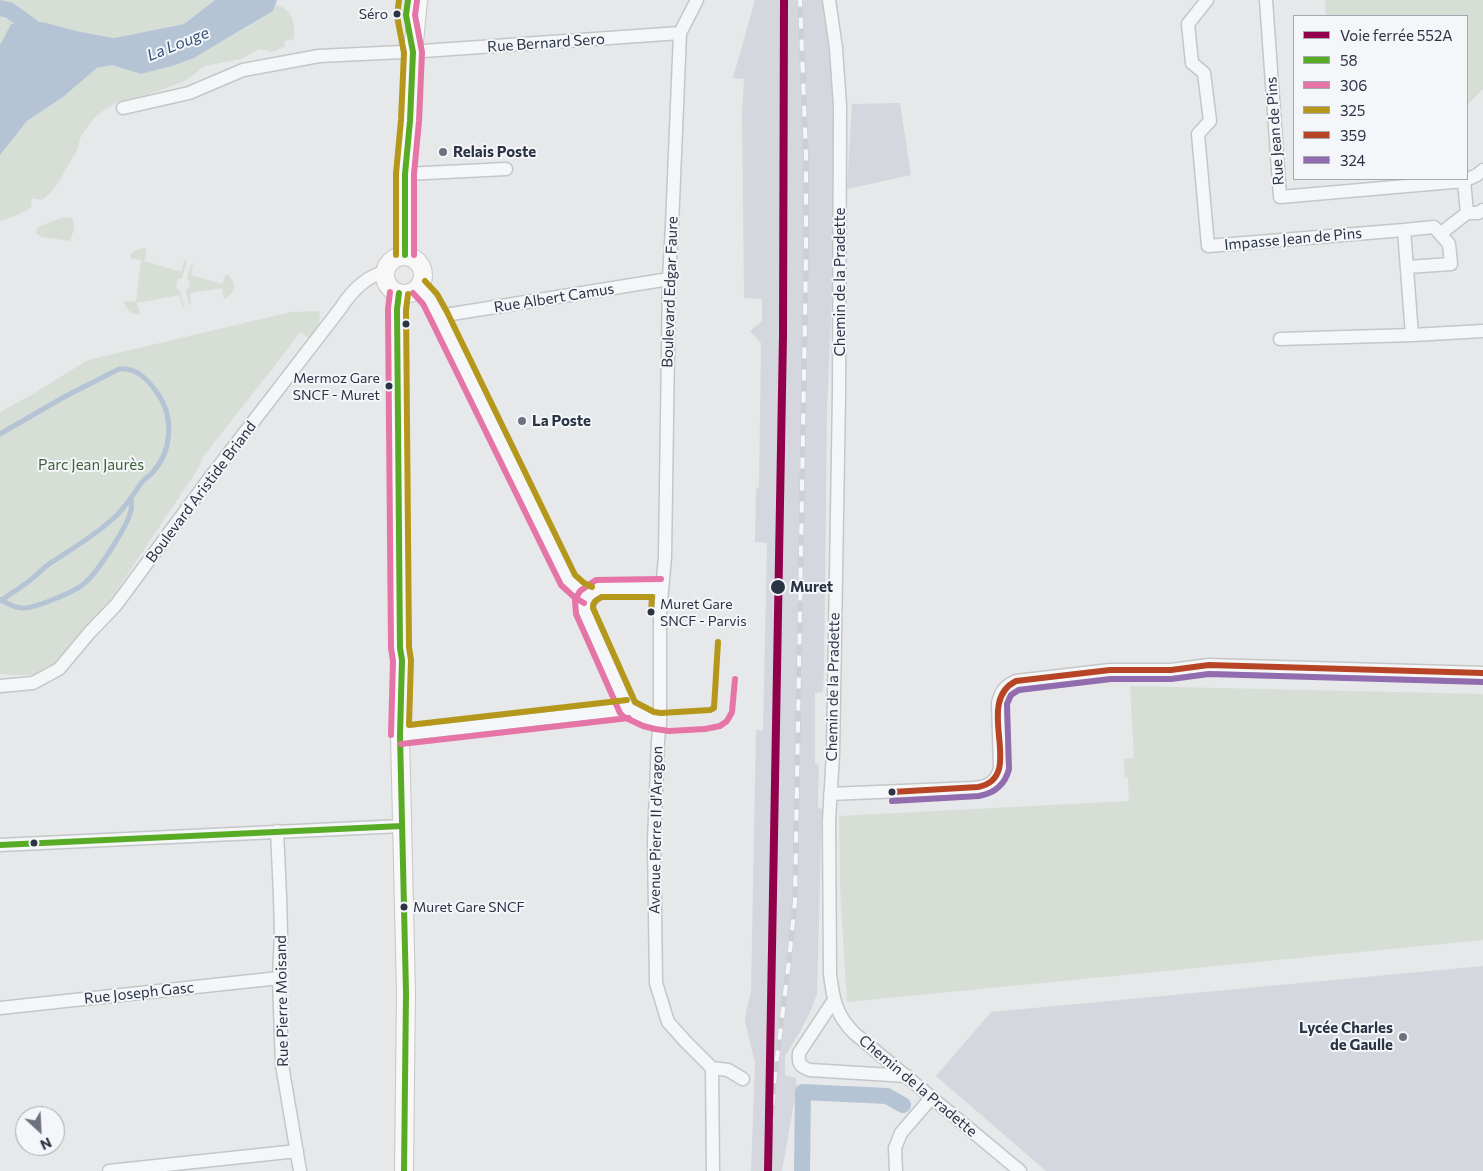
<!DOCTYPE html>
<meta charset="utf-8">
<style>
body{margin:0}
#map{position:relative;width:1483px;height:1171px;overflow:hidden;background:#e6e8ea;font-family:Commissioner,sans-serif}
canvas{display:block}
.legend{position:absolute;left:1293px;top:15px;width:175px;height:165px;box-sizing:border-box;background:#f4f6f9;border:1px solid #a4a8b1;margin:0;padding:6px 9px;list-style:none;font-size:15px;color:#2b3445}
.legend li{display:flex;align-items:center;gap:10px;height:25px}
.legend b{width:25px;border:1px solid #a4a8b1}
.north{position:absolute;left:15px;top:1106px;width:50px;height:50px;box-sizing:border-box;background:#f4f6f9;border:1px solid #a4a8b1;border-radius:50%;rotate:155deg;font-size:14px;font-weight:700;line-height:20px;text-align:center;color:#2b3445}
.north::after{content:'';display:block;margin:auto;width:18px;height:22px;background:#6c737f;clip-path:polygon(50% 0,100% 100%,50% 72%,0 100%)}
</style>
<div id="map">
<canvas width="1483" height="1171"></canvas>
<ul class="legend">
<li><b style="height:6px;background:#92004c"></b>Voie ferrée 552A</li>
<li><b style="height:6px;background:#58ac25"></b>58</li>
<li><b style="height:6px;background:#e675a7"></b>306</li>
<li><b style="height:6px;background:#b5981b"></b>325</li>
<li><b style="height:6px;background:#b74425"></b>359</li>
<li><b style="height:6px;background:#916caf"></b>324</li>
</ul>
<div class="north">N</div>
</div>
<script>
const c = document.querySelector('canvas').getContext('2d');
c.lineJoin = 'round';
function paint(path, color) { c.fillStyle = color; c.fill(path, 'evenodd'); }
function strokePath(path, color, width, dash) { c.strokeStyle = color; c.lineWidth = width; c.lineCap = dash ? 'butt' : 'round'; c.setLineDash(dash || []); c.stroke(path); }
function drawText(font, color, halo, rows, align = 'center') {
  c.font = font + ' Commissioner,sans-serif'; c.lineWidth = 4; c.setLineDash([]); c.textBaseline = 'middle'; c.strokeStyle = halo; c.fillStyle = color; for (const [text, x, y, turn = 0] of rows) {
    c.save(); c.translate(x, y); c.rotate((+turn || 0) * Math.PI / 180); c.textAlign = isNaN(turn) ? turn : align; if (halo) c.strokeText(text, 0, 0); c.fillText(text, 0, 0); c.restore();
  }
}
paint(new Path2D(`
 M 755,0 L 822,0 L 830,56 L 832,80 L 835,223 L 827,410 L 824,670 L 823,692 L 815,693 L 815,764 L 819,765 L 818,808 L 822,809 L 817,994 L 811,1010 L 800,1032 L 785,1056 L 785,1075 L 796,1078 L 797,1086 L 782,1171 L 751,1171 L 755,1063 L 745,1021 L 747,1007 L 751,992 L 756,730 L 763,730 L 767,543 L 755,542 L 756,488 L 759,487 L 761,343 L 750,331 L 762,321 L 762,299 L 744,298 L 742,111 L 744,79 L 733,78 Z
 M 900,103 L 911,175 L 847,189 L 852,104 Z
 M 1483,966 L 1483,1171 L 1046,1171 L 936,1076 L 991,1012 Z`), '#d4d7dd');
paint(new Path2D(`
 M 0,0 L 215,0 L 184,24 L 114,38 L 76,31 L 43,22 L 11,24 L 0,45 Z
 M 1325,0 L 1483,0 L 1483,89 L 1467,105 L 1467,16 L 1326,16 Z
 M 275,5 C 293,8 295,24 294,39 L 284,41 L 285,46 L 272,52 L 260,49 L 241,59 L 205,66 L 185,81 L 152,93 L 120,101 L 105,109 L 94,118 L 81,136 L 77,150 L 58,183 L 50,193 L 42,200 L 32,198 L 31,208 L 15,216 L 0,221 L 0,155 L 27,121 L 63,97 L 97,68 L 112,65 L 141,74 L 172,66 L 194,58 L 246,28 L 273,11 Z
 M 64,217 L 72,218 C 78,232 71,231 71,241 L 41,237 L 36,233 L 38,227 Z
 M 144,248 L 147,249 L 144,261 L 181,272 L 185,260 L 187,261 L 182,278 L 178,279 L 176,286 L 180,291 L 184,306 L 183,307 L 179,295 L 137,303 L 140,314 C 131,316 126,309 124,301 L 136,302 L 141,260 L 130,258 C 131,251 138,249 144,248 Z
 M 192,263 L 193,264 L 191,275 L 222,284 L 226,274 C 237,282 237,292 224,299 L 222,288 L 190,293 L 191,305 L 189,305 L 186,290 C 191,287 191,282 187,278 Z
 M 319,311 C 322,323 317,330 310,339 L 300,332 L 290,346 L 203,457 L 198,469 L 113,596 C 105,607 96,615 87,625 C 75,638 62,662 46,671 C 33,677 14,675 0,674 L 0,412 L 33,394 L 88,360 L 291,312 Z
 M 1130,686 L 1483,694 L 1483,940 L 847,1002 L 840,887 L 839,816 L 1129,801 L 1128,777 L 1125,777 L 1124,759 L 1134,758 Z`), '#d6ded6');
paint(new Path2D(`
 M 215,0 L 277,0 L 273,11 L 194,58 L 172,66 L 141,74 L 112,65 L 97,68 L 63,97 L 27,121 L 0,155 L 0,45 L 11,24 L 43,22 L 76,31 L 114,38 L 184,24 Z`), '#b4c4d5');
strokePath(new Path2D(`
 M 0,434 L 64,397 L 119,369 C 137,367 149,381 158,394 C 174,417 172,451 153,472 C 150,476 145,478 142,482 C 134,493 127,505 117,515 C 97,534 72,549 49,564 C 41,570 34,578 25,584 C 17,590 9,595 0,601
 M 1,600 C 8,604 14,608 22,608 C 34,609 77,591 86,582 C 98,571 128,526 131,510 C 132,506 131,502 131,498`), '#b4c4d5', 5);
strokePath(new Path2D(`
 M 0,8 L 9,10 L 45,36
 M 802,1171 L 803,1092 L 887,1096 L 903,1105`), '#b4c4d5', 16);
const minor = new Path2D(`
 M 697,0 L 680,33 L 672,226 L 669,279 L 665,557 L 660,612 L 660,722 L 658,741 L 654,842 L 656,983 L 668,1022 L 686,1042 L 712,1068 L 728,1070 L 743,1079
 M 829,0 L 836,48 L 840,106 L 839,395 L 833,753 L 829,821 L 830,974 C 833,999 836,1015 854,1033 L 1020,1171
 M 1207,0 L 1188,24 L 1192,63 L 1204,73 L 1210,121 L 1198,134 L 1208,246 L 1404,230 L 1412,335 L 1280,339
 M 1266,0 L 1280,197 L 1464,181 L 1477,175 L 1483,170
 M 123,108 L 189,93 L 243,70 L 319,56 L 423,51 L 680,33
 M 405,174 L 506,169
 M 1464,181 L 1467,213 L 1478,213 L 1483,210
 M 1404,230 L 1434,227 L 1449,244 L 1451,264 L 1407,267
 M 1440,234 L 1467,213
 M 419,287 L 430,299 L 439,316 L 568,580 L 579,590 L 588,595
 M 439,316 L 669,279
 M 1412,335 L 1483,331
 M 0,686 L 33,683 L 59,669 L 90,632 L 116,605 L 209,479 L 340,309 C 351,292 365,276 385,272
 M 660,722 L 651,720 L 628,709 L 584,610 L 584,602 L 588,595 L 599,588 L 661,588
 M 400,735 L 628,709
 M 830,794 L 973,788 C 987,787 997,782 1000,768 L 998,703 C 1001,691 1005,686 1016,681 L 1110,670 L 1171,670 L 1209,665 L 1483,673
 M 277,831 L 280,896 L 281,934 L 279,978 L 282,1065 L 300,1171
 M 0,845 L 402,826
 M 834,1000 L 799,1053 C 798,1063 800,1067 810,1070 L 907,1076
 M 0,1008 L 279,978
 M 712,1068 L 713,1171
 M 109,1171 L 297,1151
 M 896,1171 L 895,1148 L 901,1133 L 932,1097`);
const secondary = new Path2D(`
 M 405,255 L 405,174 L 410,121 L 413,52 L 418,0
 M385 275a19 19 0 1 1 38 0a19 19 0 1 1-38 0Z
 M 399,293 L 397,309 L 400,648 L 402,660 L 400,735 L 406,993 L 404,1171`);
strokePath(minor, '#c4c6c8', 15);
strokePath(secondary, '#c4c6c8', 20);
strokePath(minor, '#f5f6f7', 12);
strokePath(secondary, '#f8f8f8', 18);
const rail = new Path2D(`
 M 768,1171 L 774,1083 L 789,961 L 795,901 L 806,257 L 806,155 L 800,0`);
strokePath(rail, '#cecfd2', 5.5);
strokePath(rail, '#f4f6f9', 4, [11]);
strokePath(new Path2D(`
 M 405,255 L 405,174 L 410,121 L 413,52 L 406,15 L 408,0
 M 399,293 L 397,309 L 400,648 L 402,660 L 400,735 L 406,993 L 404,1171
 M 0,845 L 402,826`), '#58ac25', 6);
strokePath(new Path2D(`
 M 414,255 L 414,174 L 419,121 L 422,52 L 415,15 L 417,1
 M 390,292 L 388,309 L 391,648 L 393,661 L 391,735
 M 413,293 L 423,304 L 431,320 L 561,585 L 574,597 L 584,603
 M 661,579 L 596,580 L 580,591 L 575,600 L 576,614 L 620,713 L 624,717 L 643,726 L 655,729 L 669,731 L 705,729 L 720,726 L 727,721 L 732,712 L 735,679
 M 401,744 L 629,718`), '#e675a7', 6);
strokePath(new Path2D(`
 M 396,255 L 396,174 L 401,120 L 404,53 L 397,16 L 399,0
 M 425,281 L 437,294 L 447,312 L 575,575 L 584,583 L 592,587
 M 408,294 L 406,310 L 409,647 L 411,660 L 409,725 L 627,700
 M 651,612 L 652,597 L 602,597 C 596,600 593,602 593,608 L 635,702 L 654,712 L 661,713 L 710,710 L 714,708 L 718,642`), '#b5981b', 6);
strokePath(new Path2D(`
 M 892,792 L 978,787 C 1028,777 972,703 1016,681 L 1110,670 L 1171,670 L 1209,665 L 1483,673`), '#b74425', 6);
strokePath(new Path2D(`
 M 892,801 L 979,796 C 995,793 1005,785 1009,769 L 1007,704 L 1011,695 L 1019,690 L 1111,679 L 1171,679 L 1209,674 L 1483,682`), '#916caf', 6);
strokePath(new Path2D(`
 M 768,1171 L 783,336 L 784,0`), '#92004c', 8);
for (const [x, y, r, color] of [
 [397,14,4.5,"#2b3445"],
 [443,152,5,"#6c737f"],
 [406,324,4.5,"#2b3445"],
 [389,386,4.5,"#2b3445"],
 [522,421,5,"#6c737f"],
 [778,587,8,"#2b3445"],
 [651,612,4.5,"#2b3445"],
 [892,792,4.5,"#2b3445"],
 [34,843,4.5,"#2b3445"],
 [404,907,4.5,"#2b3445"],
 [1403,1037,5,"#6c737f"]
]) { const dot = new Path2D(); dot.arc(x, y, r, 0, 2 * Math.PI); c.fillStyle = color; c.fill(dot); strokePath(dot, '#f4f6f9', 2); }
drawText('14px', '#2b3445', '#f4f6f9', [
 ["Séro",388,14],
 ["Mermoz Gare",380,378],
 ["SNCF - Muret",380,395],
 ["Muret Gare",660,604,"left"],
 ["SNCF - Parvis",660,621,"left"],
 ["Muret Gare SNCF",413,907,"left"]
], 'right');
drawText('15px', '#2b3445', '#f4f6f9', [
 ["Rue Bernard Sero",546,43,-4],
 ["Rue Jean de Pins",1275,131,-94],
 ["Impasse Jean de Pins",1293,239,-5],
 ["Chemin de la Pradette",840,282,-90],
 ["Boulevard Edgar Faure",670,292,-88],
 ["Rue Albert Camus",554,298,-9],
 ["Boulevard Aristide Briand",201,492,-53],
 ["Chemin de la Pradette",833,687,-89],
 ["Avenue Pierre II d'Aragon",656,830,-89],
 ["Rue Joseph Gasc",139,993,-6],
 ["Rue Pierre Moisand",282,1001,-91],
 ["Chemin de la Pradette",918,1086,40]
]);
drawText('bold 15px', '#2b3445', '#f4f6f9', [
 ["Relais Poste",453,152],
 ["La Poste",532,421],
 ["Lycée Charles",1393,1028,"right"],
 ["de Gaulle",1393,1045,"right"]
], 'left');
drawText('15px', '#3f6138', '#f4f6f9', [
 ["Parc Jean Jaurès",91,465]
]);
drawText('bold 15px', '#2b3445', '#f4f6f9', [
 ["Muret",790,587]
], 'left');
drawText('italic 16px', '#34527a', '#f4f6f9', [
 ["La Louge",178,44,-22]
]);
</script>
